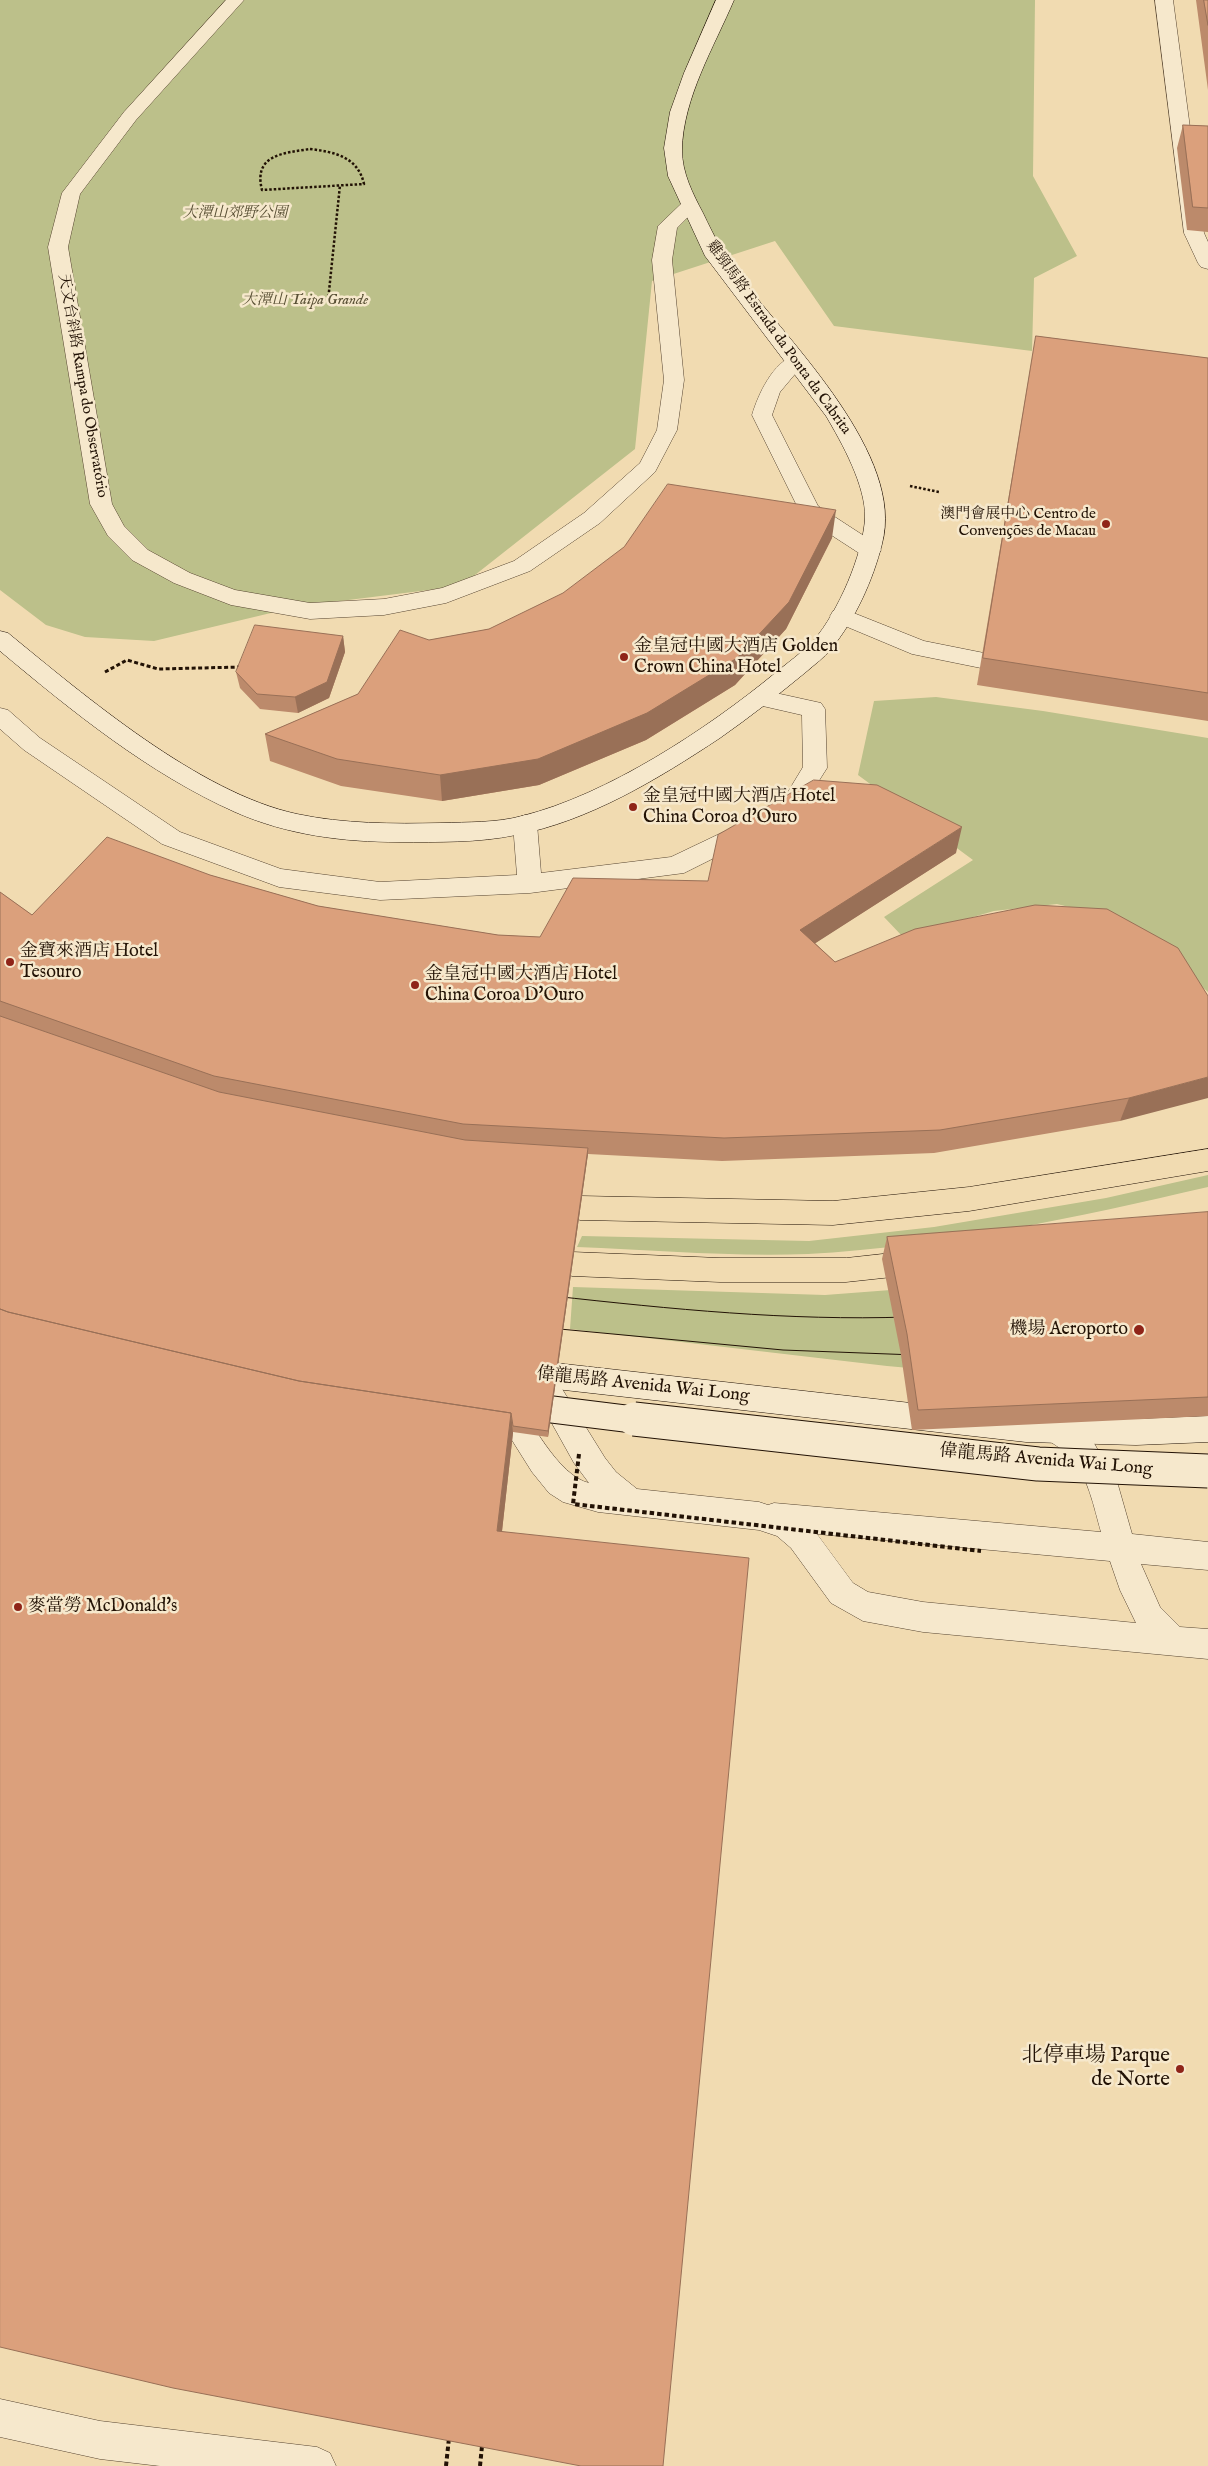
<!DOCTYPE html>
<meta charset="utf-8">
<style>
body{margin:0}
canvas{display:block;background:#f1dbb1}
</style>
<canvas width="1208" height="2466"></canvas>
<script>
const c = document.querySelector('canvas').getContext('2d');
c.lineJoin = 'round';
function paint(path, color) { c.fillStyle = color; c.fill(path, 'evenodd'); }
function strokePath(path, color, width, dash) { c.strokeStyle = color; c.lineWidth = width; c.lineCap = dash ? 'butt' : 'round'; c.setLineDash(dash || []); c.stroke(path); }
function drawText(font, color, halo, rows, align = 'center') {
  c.font = font + ' "IM FELL English","Noto Serif SC",serif'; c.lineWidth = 5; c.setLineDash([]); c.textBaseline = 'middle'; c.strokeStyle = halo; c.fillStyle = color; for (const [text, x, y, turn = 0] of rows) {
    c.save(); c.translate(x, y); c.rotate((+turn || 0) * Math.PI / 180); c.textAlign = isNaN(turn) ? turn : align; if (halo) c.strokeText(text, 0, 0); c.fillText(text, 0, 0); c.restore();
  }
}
paint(new Path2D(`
 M 0,0 L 1035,0 L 1033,176 L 1077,256 L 1034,278 L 1032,351 L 834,326 L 775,241 L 652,281 L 635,449 L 461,586 L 300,606 L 154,641 L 85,637 L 46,625 L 0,590 Z
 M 936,697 L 1043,711 L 1208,738 L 1208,992 L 1129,922 L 1057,904 L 994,911 L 903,937 L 884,917 L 973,860 L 858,775 L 874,701 Z
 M 1208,1175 L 1208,1187 C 1079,1217 940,1247 808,1254 C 732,1257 654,1250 577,1247 L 582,1236 L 809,1241 L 934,1227 L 1106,1198 Z
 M 996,1282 L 1021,1378 L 887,1366 L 570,1329 L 573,1287 L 825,1295 Z`), '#bcc08a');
const lane = new Path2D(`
 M 1155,0 L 1173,0 L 1204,233 L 1208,242 L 1208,269 L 1201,267 L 1198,263 L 1184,233 Z
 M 796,355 L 803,357 L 806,361 L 780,392 L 772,415 L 818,506 L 878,545 L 881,550 L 878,555 L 870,557 L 862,555 L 802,516 L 752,415 C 758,395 773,361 796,355 Z
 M 841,608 L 924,641 L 989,654 L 992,660 L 989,666 L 981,668 L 912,654 L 833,621 L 830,616 L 833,611 Z
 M 762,690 L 821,703 L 825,709 L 827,768 L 796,817 L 684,873 L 530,893 L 380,900 L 279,887 L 162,844 L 24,750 L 0,729 L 0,708 L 8,710 L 40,738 L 180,832 L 281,869 L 380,882 L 517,875 L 513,824 L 516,818 L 525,815 L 534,818 L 537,824 L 541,873 L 671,857 L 780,805 L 803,767 L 802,715 L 754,704 L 750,698 L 754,692 Z
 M 549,1380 L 559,1384 L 605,1458 L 616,1472 L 637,1489 L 759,1502 L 768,1505 L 774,1503 L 1101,1532 C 1094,1508 1088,1475 1070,1456 C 1061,1446 1049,1445 1042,1431 L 1047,1422 L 1057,1418 L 1067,1422 L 1091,1438 L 1118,1485 L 1132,1534 L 1208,1542 L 1208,1570 L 1141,1564 L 1160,1607 L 1180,1627 L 1208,1629 L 1208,1659 L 923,1632 L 863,1621 L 831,1603 L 791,1548 L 777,1536 L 759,1530 L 598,1512 L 563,1502 L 549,1493 L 532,1472 L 488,1402 L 492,1393 L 502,1389 L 512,1393 C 530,1419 558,1476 589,1483 L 574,1463 L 535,1393 L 539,1384 ZM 817,1534 L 1110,1561 L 1120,1590 L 1136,1623 L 923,1602 L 868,1592 L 853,1583 Z
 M 0,2399 L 100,2421 L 317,2447 L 330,2453 L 336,2466 L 160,2466 L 100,2459 L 0,2437 Z`);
const street = new Path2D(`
 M 226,0 L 244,0 L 136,120 L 80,194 L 68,247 L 112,504 L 124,526 L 148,550 L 190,573 L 235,590 L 310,603 L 384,599 L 442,588 L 514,561 L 584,513 L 640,463 L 657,430 L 664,380 L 652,260 L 658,226 L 682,203 L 696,203 L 698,207 L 677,228 L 672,260 L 684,380 L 677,430 L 655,472 L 600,523 L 530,571 L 446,603 L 384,615 L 310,619 L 231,605 L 174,583 L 132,560 L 108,536 L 90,504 L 48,247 L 62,193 L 124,112 Z`);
const secondary = new Path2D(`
 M 716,0 L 734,0 C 714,47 683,98 682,150 C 682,173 693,194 703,213 C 714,236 725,258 741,278 C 790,343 906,456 882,544 C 873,580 855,620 831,649 C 824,658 815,664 806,672 C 778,695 750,717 720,738 C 658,779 589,821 516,835 C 478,843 438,842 399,842 C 343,842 287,835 235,812 C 148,773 73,712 0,651 L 0,631 L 8,633 C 85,696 199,793 297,814 C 344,824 393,824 441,823 C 468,822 496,823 522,816 C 607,795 707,729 774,674 C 787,663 802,653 814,640 C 838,612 863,555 865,518 C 866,486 842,443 826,416 L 705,256 L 668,176 L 664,148 L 670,112 L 684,73 Z
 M 520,1359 L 1026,1416 L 1136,1419 L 1208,1416 L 1208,1442 L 1136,1445 L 1026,1442 L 520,1385 L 510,1381 L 506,1372 L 510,1363 Z`);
const primary = new Path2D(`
 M 1208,1149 L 1208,1171 L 969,1211 L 833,1225 L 580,1220 L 570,1216 L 566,1208 L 570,1200 L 580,1196 L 833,1201 L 969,1187 Z
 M 920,1250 L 930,1254 L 934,1262 L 930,1270 L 920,1274 L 846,1282 L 720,1282 L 572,1276 L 562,1272 L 558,1264 L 562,1256 L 572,1252 L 720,1258 L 846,1258 Z`);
strokePath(lane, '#564430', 1);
strokePath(street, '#564430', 1);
strokePath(secondary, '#221205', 1);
strokePath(primary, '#221205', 1);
strokePath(new Path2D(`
 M 310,149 C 335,152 358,157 364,184 L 262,190 C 253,155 283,153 310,149 Z
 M 328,301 L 340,185
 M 910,486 L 939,492`), '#221205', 2.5, [2.5, 2]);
strokePath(new Path2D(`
 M 105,672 L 127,660 L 158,669 L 241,667`), '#221205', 3, [4, 2.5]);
strokePath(new Path2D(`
 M 446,2466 L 449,2438
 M 480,2466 L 482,2446`), '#221205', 4, [4.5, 3]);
paint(lane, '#f6e8cc');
paint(street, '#f6e8cc');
paint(secondary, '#f6e8cc');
paint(primary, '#f1dbb1');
strokePath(new Path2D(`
 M 553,1296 C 671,1309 788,1321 907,1317
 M 549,1328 L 783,1350 L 915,1355`), '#221205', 1);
const secondaryBridgeFar1 = new Path2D(`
 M 516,1405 L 645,1421`);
const secondaryBridge = new Path2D(`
 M 634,1419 L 1038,1464 L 1208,1471`);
strokePath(secondaryBridgeFar1, '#221205', 28, []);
strokePath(secondaryBridge, '#221205', 35, []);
strokePath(new Path2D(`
 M 579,1454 L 573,1504 L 981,1551`), '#221205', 4, [4.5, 3]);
strokePath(secondaryBridgeFar1, '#f6e8cc', 26);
strokePath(secondaryBridge, '#f6e8cc', 33);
paint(new Path2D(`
 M 1196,0 L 1208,0 L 1208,90 Z
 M 1183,125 L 1208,126 L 1208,232 L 1187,230 L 1177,148 Z
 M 1036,336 L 1208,358 L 1208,721 L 977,685 L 1031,364 Z
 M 832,538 L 786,629 L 735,685 L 646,740 L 539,785 L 442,801 L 341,786 L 270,761 L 265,734 L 358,694 L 429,640 L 489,629 Z
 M 343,636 L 345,652 L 329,698 L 298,713 L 260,709 L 240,688 L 236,672 Z
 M 956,853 L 815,943 L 835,962 L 1208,996 L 1120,1121 L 934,1153 L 722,1161 L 588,1154 L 548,1437 L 513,1432 L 502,1531 L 0,2347 L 0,892 L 32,915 L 210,875 L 318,906 L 498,935 L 540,937 L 708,881 Z
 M 1208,1212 L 1208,1416 L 912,1430 L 901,1355 L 882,1259 L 887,1237 Z`), '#bc8a6b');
paint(new Path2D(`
 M 836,510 L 832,538 L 786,629 L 735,685 L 646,740 L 539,785 L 442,801 L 440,775 Z
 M 343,636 L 345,652 L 329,698 L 298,713 L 295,697 Z
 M 962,827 L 956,853 L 797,955 L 800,930 Z
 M 1208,1077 L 1208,1098 L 1120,1121 L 1129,1098 Z
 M 588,1148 L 588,1154 L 548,1437 L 548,1431 Z
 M 511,1413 L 513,1433 L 500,1549 L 497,1531 Z`), '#997057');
const building = new Path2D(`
 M 1204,0 L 1208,0 L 1208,25 Z
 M 1183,125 L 1208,126 L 1208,208 L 1193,207 Z
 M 1036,336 L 1208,358 L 1208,693 L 983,658 Z
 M 668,484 L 836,510 L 789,602 L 737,658 L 647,713 L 538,759 L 440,775 L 337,759 L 265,734 L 358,694 L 400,630 L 429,640 L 489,629 L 563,593 L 624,547 Z
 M 255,625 L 343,636 L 327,682 L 295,697 L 257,694 L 236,672 Z
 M 814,780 L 877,785 L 962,827 L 800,930 L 835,962 L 915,929 L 1035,905 L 1107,909 L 1178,948 L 1208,996 L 1208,1077 L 1129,1098 L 940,1130 L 724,1138 L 463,1124 L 214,1076 L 0,1001 L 0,892 L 32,915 L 107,837 L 210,875 L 318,906 L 498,935 L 540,937 L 573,878 L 708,881 L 718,835 Z
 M 0,1016 L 219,1092 L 465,1140 L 588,1148 L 548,1431 L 513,1426 L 511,1413 L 299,1381 L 8,1312 L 0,1309 Z
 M 1208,1212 L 1208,1397 L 918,1410 L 907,1334 L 887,1237 Z
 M 0,1309 L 8,1312 L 299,1381 L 511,1413 L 497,1531 L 749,1558 L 663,2466 L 581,2466 L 173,2388 L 0,2347 Z`);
paint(building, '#dba07c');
strokePath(building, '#997057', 1);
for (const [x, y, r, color] of [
 [1106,524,5,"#8f2418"],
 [624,657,5,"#8f2418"],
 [633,807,5,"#8f2418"],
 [10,962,5,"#8f2418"],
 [415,985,5,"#8f2418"],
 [1139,1330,6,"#8f2418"],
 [18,1607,5,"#8f2418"],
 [1180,2069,5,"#8f2418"]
]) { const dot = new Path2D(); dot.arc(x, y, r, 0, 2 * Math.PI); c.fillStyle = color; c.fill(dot); strokePath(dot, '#f6e8cc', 2); }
drawText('italic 15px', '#584f34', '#f6e8cc', [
 ["大潭山郊野公園",235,214],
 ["大潭山 Taipa Grande",305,301]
]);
drawText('15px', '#221205', '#f6e8cc', [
 ["雞頸馬路 Estrada da Ponta da Cabrita",778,338,54],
 ["天文台斜路 Rampa do Observatório",82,386,80]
]);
drawText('15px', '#221205', '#f6e8cc', [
 ["澳門會展中心 Centro de",1096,515],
 ["Convenções de Macau",1096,532]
], 'right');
drawText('18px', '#221205', '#f6e8cc', [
 ["金皇冠中國大酒店 Golden",634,647],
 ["Crown China Hotel",634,668],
 ["金皇冠中國大酒店 Hotel",643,797],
 ["China Coroa d'Ouro",643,818],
 ["金寶來酒店 Hotel",20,952],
 ["Tesouro",20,973],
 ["金皇冠中國大酒店 Hotel",425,975],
 ["China Coroa D'Ouro",425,996],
 ["機場 Aeroporto",1128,1330,"right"],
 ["麥當勞 McDonald's",28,1607]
], 'left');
drawText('18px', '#221205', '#f6e8cc', [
 ["偉龍馬路 Avenida Wai Long",643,1386,6],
 ["偉龍馬路 Avenida Wai Long",1046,1461,5]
]);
drawText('21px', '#221205', '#f6e8cc', [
 ["北停車場 Parque",1170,2057],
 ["de Norte",1170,2081]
], 'right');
</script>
